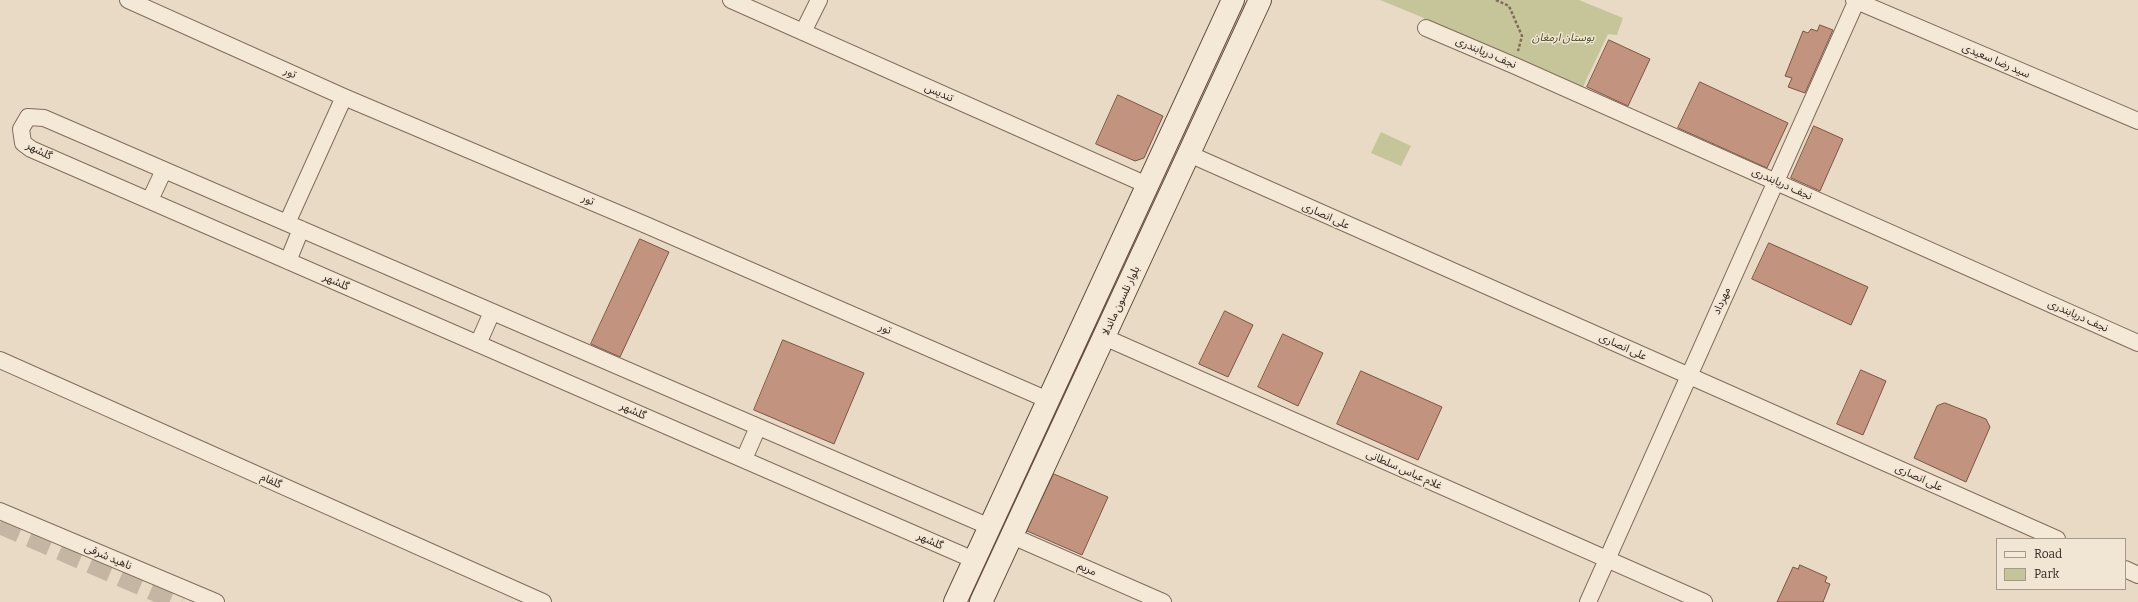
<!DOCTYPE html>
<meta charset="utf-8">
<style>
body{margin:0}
#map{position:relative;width:2138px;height:602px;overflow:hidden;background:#e8dac4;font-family:Bitter,serif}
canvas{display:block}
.legend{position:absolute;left:1996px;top:538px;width:130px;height:52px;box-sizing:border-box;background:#f1e5d3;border:1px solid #a5998b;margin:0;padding:5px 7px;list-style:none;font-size:12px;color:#33261f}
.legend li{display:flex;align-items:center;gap:8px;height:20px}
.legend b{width:20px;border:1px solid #a5998b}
</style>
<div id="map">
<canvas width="2138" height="602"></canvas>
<ul class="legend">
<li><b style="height:5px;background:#f4e8d6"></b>Road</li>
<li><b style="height:11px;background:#c5c599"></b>Park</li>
</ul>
</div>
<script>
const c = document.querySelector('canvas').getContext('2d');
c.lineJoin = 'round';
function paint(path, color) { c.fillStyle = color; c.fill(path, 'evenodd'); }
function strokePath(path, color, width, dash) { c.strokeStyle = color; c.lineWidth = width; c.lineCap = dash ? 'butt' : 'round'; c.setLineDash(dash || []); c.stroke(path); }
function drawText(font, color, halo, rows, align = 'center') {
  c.font = font + ' Bitter,"Noto Sans Arabic",serif'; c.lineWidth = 3; c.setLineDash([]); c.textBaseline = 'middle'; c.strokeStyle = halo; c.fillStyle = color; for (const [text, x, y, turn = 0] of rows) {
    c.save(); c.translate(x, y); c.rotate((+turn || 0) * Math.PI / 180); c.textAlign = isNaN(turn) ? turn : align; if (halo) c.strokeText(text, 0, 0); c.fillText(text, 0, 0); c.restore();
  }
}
paint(new Path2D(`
 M 1380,0 L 1579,0 L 1623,18 L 1617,35 L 1608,34 L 1582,89 L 1422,22 L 1424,18 Z
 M 1381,132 L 1411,146 L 1401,166 L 1371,153 Z`), '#c5c599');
const building = new Path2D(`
 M 1820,25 L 1833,30 L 1805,93 L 1788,87 L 1792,78 L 1785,76 L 1803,31 L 1808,33 L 1811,29 L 1817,31 Z
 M 1609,40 L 1650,59 L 1628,106 L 1587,87 Z
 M 1700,82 L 1788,123 L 1767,168 L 1678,128 Z
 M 1118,95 L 1163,116 L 1144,158 L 1135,161 L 1096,144 Z
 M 1814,126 L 1843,139 L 1820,191 L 1791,178 Z
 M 640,239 L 669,252 L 620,357 L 591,344 Z
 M 1769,243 L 1868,287 L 1851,325 L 1752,279 Z
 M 1225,311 L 1253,325 L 1228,377 L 1199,364 Z
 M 1283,334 L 1323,353 L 1298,406 L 1258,387 Z
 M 783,340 L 864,373 L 834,444 L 754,410 Z
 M 1861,370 L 1886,381 L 1863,435 L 1837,424 Z
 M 1361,371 L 1442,407 L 1418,460 L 1337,424 Z
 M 1945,403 L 1986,419 L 1990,427 L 1966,482 L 1914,458 L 1937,406 Z
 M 1054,474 L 1108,497 L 1082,555 L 1027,531 Z
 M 1800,565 L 1827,577 L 1825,582 L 1830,584 L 1823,602 L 1777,602 L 1793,567 L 1798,569 Z`);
paint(building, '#c2937e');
strokePath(building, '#7d5545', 1);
strokePath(new Path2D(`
 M 0,523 L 182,602`), '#c4b6a3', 22, [22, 11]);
const street = new Path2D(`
 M 128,0 L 344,97 L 646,225 L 1048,400
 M 731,0 L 1147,185
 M 1854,0 L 2138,121
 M 1426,28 L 1513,65 L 2138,343
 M 803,32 L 819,0
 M 1189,154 L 2057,539
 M 150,200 L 164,170
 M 287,223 L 344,97
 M 288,261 L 301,229
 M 1104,337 L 1704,602
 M 478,344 L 492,312
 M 0,360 L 543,602
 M 744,459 L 758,427
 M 0,511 L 216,602
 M 1012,536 L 1163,602
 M 974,560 L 31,149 L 23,143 L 21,129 L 28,117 L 44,118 L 990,527
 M 2125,569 L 2138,575
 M 1588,602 L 1857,0`);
const secondary = new Path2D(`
 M 955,602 L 1233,0
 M 981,602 L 1260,0`);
strokePath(street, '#816c5c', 18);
strokePath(secondary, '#634e40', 24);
strokePath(new Path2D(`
 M 1496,0 L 1509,6 L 1522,36 L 1518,51`), '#816c5c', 2.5, [3, 2]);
strokePath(street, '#f4e8d6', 16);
strokePath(secondary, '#f4e8d6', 22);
drawText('italic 11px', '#474d28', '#f1e5d3', [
 ["بوستان ارمغان",1563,38]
]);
drawText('11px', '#33261f', '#f1e5d3', [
 ["نجف دریابندری",1486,53,23],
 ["سید رضا سعیدی",1996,61,23],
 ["تور",290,73,24],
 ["تندیس",939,93,24],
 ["گلشهر",39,151,27],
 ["نجف دریابندری",1782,184,24],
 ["تور",588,200,23],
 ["علی انصاری",1326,216,24],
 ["گلشهر",336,282,24],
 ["بلوار نلسون ماندلا",1121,301,-65],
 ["مهرداد",1722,301,-66],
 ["نجف دریابندری",2078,316,24],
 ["تور",885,329,23],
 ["علی انصاری",1623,347,24],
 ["گلشهر",633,411,24],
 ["غلام عباس سلطانی",1404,470,24],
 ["علی انصاری",1919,478,24],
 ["گلفام",271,481,24],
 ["گلشهر",930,541,24],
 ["ناهید شرقی",108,557,23],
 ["مریم",1087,569,24]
]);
</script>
